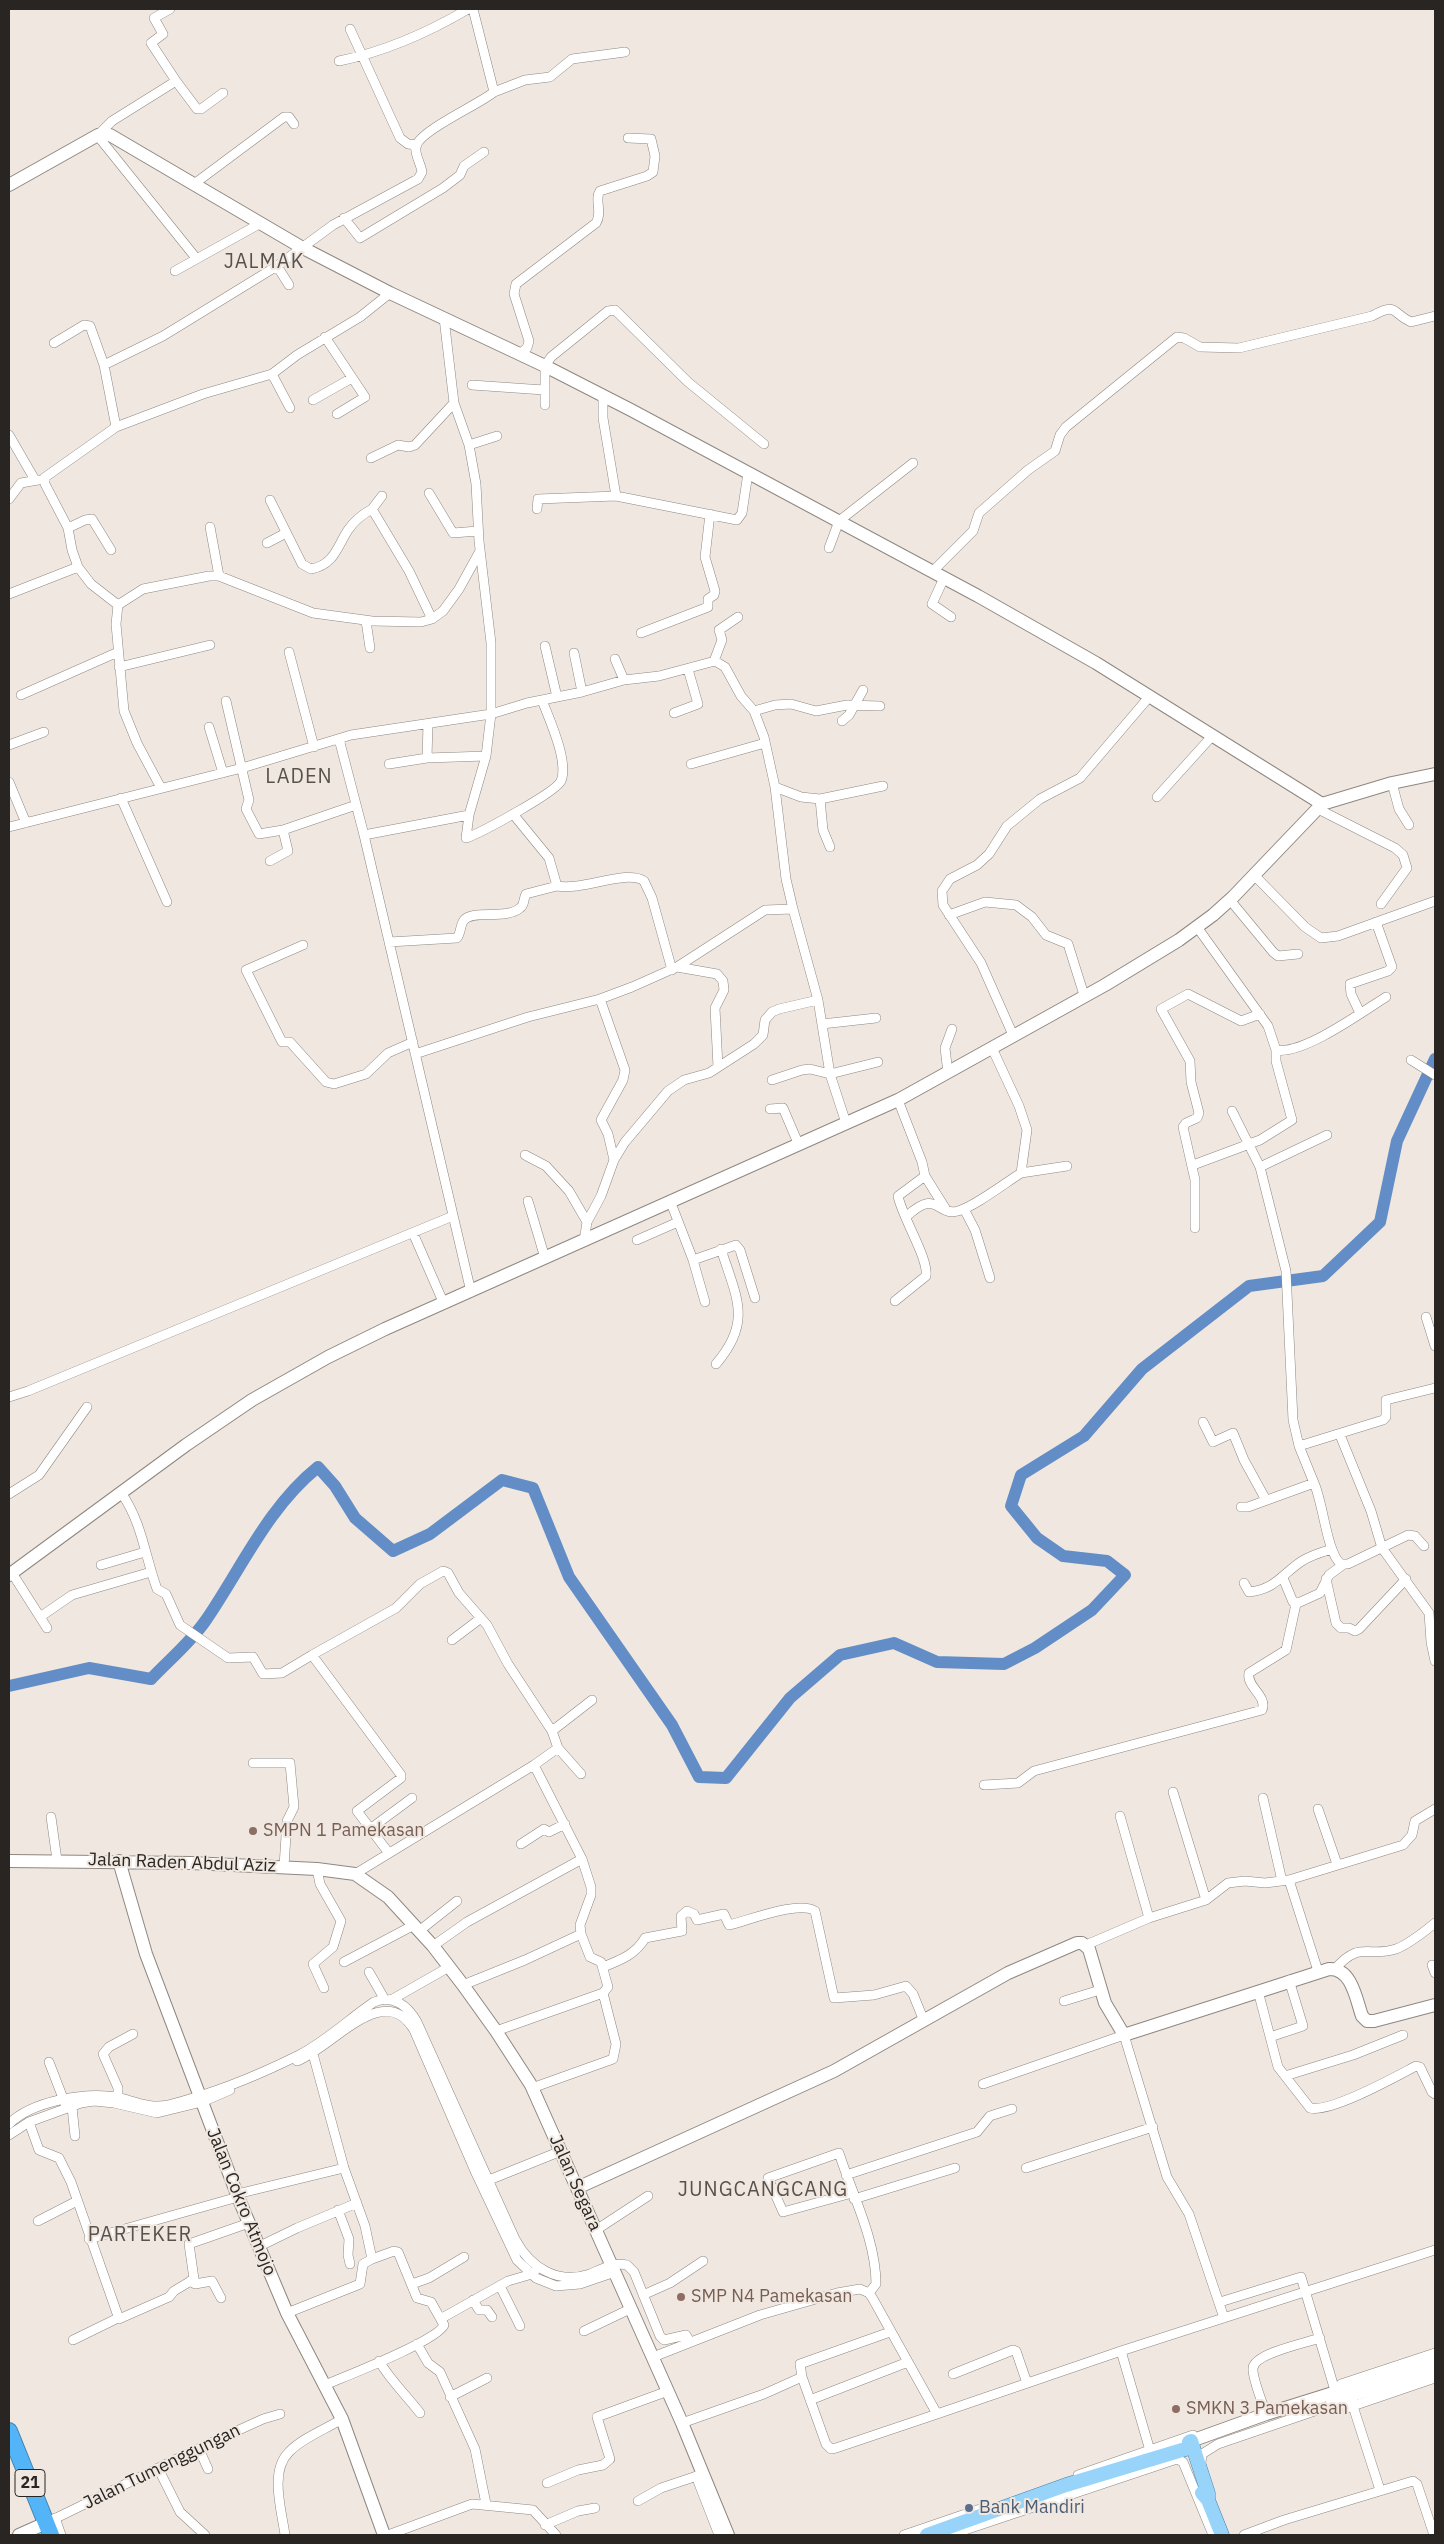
<!DOCTYPE html>
<style>
body{margin:0}
#map{position:relative;width:1444px;height:2544px;overflow:hidden;background:#f0e8e0;font-family:"IBM Plex Sans",sans-serif}
canvas{display:block}
.frame{position:absolute;inset:0;border:10px solid #282522;pointer-events:none}
</style>
<div id="map">
<canvas width="1444" height="2544"></canvas>
<div class="frame"></div>
</div>
<script>
const c = document.querySelector('canvas').getContext('2d');
c.lineJoin = 'round';
function strokePath(path, color, width, dash) { c.strokeStyle = color; c.lineWidth = width; c.lineCap = dash ? 'butt' : 'round'; c.setLineDash(dash || []); c.stroke(path); }
function drawText(font, color, halo, rows, align = 'center') {
  c.font = font + ' "IBM Plex Sans",sans-serif'; c.lineWidth = 4; c.setLineDash([]); c.textBaseline = 'middle'; c.strokeStyle = halo; c.fillStyle = color; for (const [text, x, y, turn = 0] of rows) {
    c.save(); c.translate(x, y); c.rotate((+turn || 0) * Math.PI / 180); c.textAlign = isNaN(turn) ? turn : align; if (halo) c.strokeText(text, 0, 0); c.fillText(text, 0, 0); c.restore();
  }
}
strokePath(new Path2D(`
 M 9,1686 L 89,1668 L 151,1679 C 169,1660 191,1642 206,1620 C 241,1569 268,1507 318,1467 L 335,1486 L 355,1518 L 393,1551 L 430,1534 L 502,1480 L 533,1488 L 569,1577 L 672,1725 L 699,1777 L 726,1778 L 790,1698 L 840,1655 L 894,1643 L 937,1662 L 1004,1664 L 1035,1648 L 1092,1610 L 1125,1575 L 1107,1561 L 1063,1556 L 1037,1538 L 1011,1506 L 1021,1475 L 1084,1436 L 1142,1369 L 1249,1286 L 1323,1276 L 1380,1222 L 1397,1141 L 1435,1059`), '#628dc6', 12);
const street = new Path2D(`
 M 350,29 L 400,138 L 408,144 L 417,145
 M 339,61 C 383,52 429,32 468,9
 M 176,81 L 197,109 L 201,109 L 223,93
 M 494,92 L 525,80 L 550,77 L 572,59 L 625,52
 M 97,135 L 196,258
 M 98,135 L 112,121 L 176,81 L 151,43 L 163,34 L 154,18 L 170,9
 M 194,184 L 284,117 L 289,117 L 294,124
 M 344,218 L 360,238 L 443,188 L 460,175 L 464,166 L 484,152
 M 277,266 L 289,285
 M 175,271 L 261,223
 M 444,318 L 454,403 L 469,445 L 476,484 L 479,541 L 491,643 L 491,714 L 486,756 L 469,815 L 466,838 C 481,833 556,792 561,781 C 569,761 549,719 542,700
 M 325,337 L 365,397 L 337,414
 M 54,343 L 84,325 L 90,326 L 104,365 L 116,427
 M 520,354 L 527,348 L 529,341 L 514,294 L 516,284 L 596,223 C 603,212 594,200 600,191 L 647,176 L 653,172 L 655,156 L 651,139 L 628,138
 M 104,365 L 163,336 L 277,266 L 333,225 L 418,179 L 422,172 C 421,164 414,154 416,146 C 421,130 478,105 494,92 L 473,9
 M 272,374 L 290,408
 M 472,385 L 544,390
 M 603,396 L 603,418 L 616,496 L 737,520 L 742,513 L 748,473
 M 313,400 L 352,378
 M 545,405 L 545,366 L 551,357 L 608,311 L 615,310 L 688,382 L 764,444
 M 9,435 L 35,480
 M 469,445 L 497,436
 M 371,458 L 398,445 L 409,447 L 415,445 L 454,403
 M 429,493 L 453,533 L 478,531
 M 9,499 L 21,483 L 38,480
 M 270,500 L 302,564 L 311,569 C 334,565 337,547 348,530 C 354,521 363,514 372,509 L 409,571 L 432,619
 M 372,509 L 382,496
 M 537,509 L 538,499 L 616,496
 M 210,527 L 219,576
 M 68,528 L 85,520 L 92,519 L 111,550
 M 267,543 L 286,533
 M 829,548 L 839,521 L 913,463
 M 932,572 L 973,531 L 979,513 L 1028,470 L 1055,451 L 1060,435 L 1066,427 L 1177,337 L 1184,338 L 1200,347 L 1239,348 L 1372,316 C 1398,302 1391,313 1411,322 L 1435,316
 M 944,578 L 932,604 L 951,617
 M 9,594 L 78,567
 M 118,605 L 91,584 L 78,567 L 72,550 L 68,528 L 45,484 L 44,478 L 116,427 L 203,394 L 272,374 L 297,355 L 360,317 L 390,293
 M 366,621 L 370,648
 M 641,633 L 708,607 L 708,599 L 714,595 L 715,591 L 705,557 L 710,514
 M 545,646 L 557,697
 M 289,652 L 314,747
 M 574,653 L 582,692
 M 615,659 L 624,680
 M 714,661 L 722,640 L 719,630 L 738,617
 M 119,667 L 210,645
 M 21,695 L 118,652
 M 226,701 L 249,800 L 246,809 L 259,834 L 283,830 L 356,805
 M 754,711 L 775,705 L 791,704 L 816,711 L 847,705 L 880,706
 M 674,713 L 698,704 L 688,669
 M 842,721 L 849,715 L 863,690
 M 209,727 L 223,773
 M 339,739 L 364,835 L 471,1292
 M 9,745 L 44,732
 M 427,758 L 428,724
 M 389,764 L 427,758 L 486,756
 M 691,764 L 765,743
 M 9,782 L 26,823
 M 1392,783 L 1399,809 L 1409,825
 M 775,787 L 801,797 L 820,799 L 823,830 L 830,847
 M 161,788 L 137,743 L 124,711 L 116,624 L 118,605 L 143,589 L 209,576 L 219,576 L 313,613 L 372,621 L 421,622 L 432,619 L 443,611 L 459,589 L 480,551
 M 1157,797 L 1213,735
 M 121,798 L 167,902
 M 820,799 L 883,786
 M 1318,809 L 1395,848 L 1403,855 L 1407,868 L 1381,904
 M 513,814 L 549,858 L 557,886 C 583,891 627,869 644,881 L 652,898 L 672,970
 M 9,827 L 242,768 L 351,735 L 491,714 L 527,703 L 582,692 L 624,680 L 659,676 L 715,661 L 725,667 L 741,696 L 754,711 L 764,737 L 775,787 L 786,879 L 793,909 L 818,1000 L 830,1074 L 846,1123
 M 364,835 L 469,815
 M 270,861 L 288,851 L 283,830
 M 1255,876 L 1305,927 L 1321,938 L 1338,936 L 1435,901
 M 1230,900 L 1273,952 L 1278,956 L 1298,954
 M 949,915 L 985,902 L 1016,905 L 1032,917 L 1046,935 L 1068,944 L 1084,995
 M 1197,927 L 1268,1026 L 1276,1050 C 1303,1055 1362,1012 1386,997
 M 389,942 L 457,938 C 461,933 460,925 464,920 C 474,909 506,920 520,908 C 525,905 523,899 526,894 L 557,886
 M 303,945 L 246,970 L 282,1042 L 290,1042 L 326,1082 L 334,1084 L 366,1074 L 388,1053 L 413,1042
 M 677,967 L 717,974 L 723,981 L 724,990 L 715,1008 L 718,1067
 M 600,999 L 625,1070 L 623,1080 L 601,1120 L 608,1134 L 614,1160
 M 1360,1013 L 1351,994 L 1350,984 L 1388,971 L 1392,967 L 1376,922
 M 822,1024 L 876,1018
 M 1013,1035 L 981,963 L 943,905 L 942,891 L 950,879 L 977,865 L 989,854 L 1007,826 L 1040,799 L 1080,778 L 1149,697
 M 415,1054 L 528,1017 L 600,999 L 632,987 L 677,967 L 765,910 L 793,909
 M 1411,1060 L 1435,1075
 M 948,1073 L 945,1048 L 952,1029
 M 772,1080 L 802,1070 L 810,1069 L 830,1074 L 878,1062
 M 898,1100 L 922,1162 L 925,1176 L 945,1208
 M 770,1109 L 783,1108 L 798,1143
 M 1232,1111 L 1260,1167
 M 525,1155 L 546,1166 L 569,1191 L 587,1222 L 584,1241
 M 1193,1165 L 1260,1140 L 1292,1120 L 1276,1061 L 1276,1050
 M 1021,1173 L 1067,1166
 M 528,1201 L 545,1258
 M 671,1203 L 693,1260 L 736,1245 L 740,1250 L 755,1298
 M 964,1209 L 975,1230 L 990,1278
 M 906,1217 C 938,1187 936,1217 958,1211 C 974,1207 1005,1183 1021,1173 L 1027,1130 L 1019,1106 L 992,1048
 M 587,1222 L 601,1196 L 614,1160 L 625,1142 L 668,1091 L 684,1080 L 709,1073 L 754,1044 L 763,1035 L 765,1020 L 772,1012 L 779,1009 L 818,1000
 M 1195,1228 L 1195,1180 L 1183,1127 L 1186,1123 L 1197,1118 L 1199,1113 L 1191,1082 L 1190,1061 L 1161,1009 L 1188,994 L 1241,1021 L 1260,1014
 M 413,1233 L 444,1304
 M 637,1240 L 678,1222
 M 693,1260 L 705,1302
 M 895,1301 L 926,1276 C 929,1259 902,1217 898,1196 L 925,1176
 M 1426,1317 L 1435,1346
 M 716,1364 C 753,1321 736,1297 721,1249
 M 9,1397 L 28,1391 L 453,1216
 M 1203,1422 L 1213,1442 L 1233,1433 L 1244,1460 L 1266,1500
 M 1340,1435 L 1371,1511 L 1382,1548 L 1429,1613 L 1431,1642 L 1435,1661
 M 1299,1446 L 1383,1420 L 1386,1417 L 1386,1400 L 1435,1388
 M 1314,1483 L 1299,1446 L 1293,1420 L 1286,1271 L 1260,1167 L 1327,1135
 M 9,1494 L 39,1475 L 87,1407
 M 122,1494 C 142,1523 145,1556 157,1589 L 166,1594 L 180,1625 L 228,1658 L 253,1657 L 263,1674 L 282,1673 L 312,1655
 M 1241,1507 L 1248,1507 L 1314,1483 C 1323,1502 1327,1554 1341,1564 L 1348,1564 L 1408,1535 L 1415,1536 L 1424,1546
 M 101,1565 L 145,1552
 M 12,1573 L 47,1628
 M 1283,1578 L 1293,1602 L 1298,1603 L 1320,1593 L 1329,1575 L 1344,1564
 M 1326,1579 L 1336,1623 L 1341,1628 L 1349,1628 L 1355,1631 L 1359,1629 L 1406,1579
 M 1244,1583 L 1249,1592 C 1276,1589 1282,1574 1302,1561 C 1311,1555 1322,1552 1332,1549
 M 40,1617 L 72,1595 L 151,1572
 M 452,1640 L 481,1618
 M 552,1731 L 592,1700
 M 253,1763 L 290,1763 L 294,1807 L 287,1821 L 284,1866
 M 984,1785 L 1018,1783 L 1034,1771 L 1262,1710 C 1268,1696 1246,1687 1249,1673 L 1286,1650 L 1296,1604
 M 1173,1792 L 1206,1900
 M 1263,1798 L 1282,1881
 M 1318,1809 L 1337,1864
 M 1120,1816 L 1149,1918
 M 51,1817 L 57,1860
 M 370,1829 L 412,1798
 M 521,1844 L 544,1829 L 549,1832 L 565,1824
 M 388,1852 L 357,1811 L 401,1778 L 401,1775 L 312,1655 L 396,1608 L 420,1584 L 443,1571 L 448,1573 L 459,1593 L 487,1625 L 508,1664 L 552,1731 L 558,1748 L 581,1774
 M 317,1869 L 320,1884 L 341,1921 L 333,1947 L 313,1964 L 324,1988
 M 355,1874 L 534,1765 L 558,1748
 M 1289,1880 L 1318,1971
 M 419,1931 L 457,1901
 M 1086,1945 L 1149,1918 L 1206,1900 L 1228,1883 L 1245,1881 L 1265,1883 L 1289,1880 L 1403,1845 L 1412,1835 L 1415,1821 L 1435,1809
 M 433,1946 L 467,1922 L 582,1859 L 534,1765
 M 344,1962 L 414,1925
 M 1432,1965 L 1435,1973
 M 603,1967 C 621,1960 636,1954 645,1938 L 682,1931 L 681,1916 L 687,1911 L 694,1914 L 697,1920 L 724,1914 L 729,1925 C 747,1921 799,1900 815,1911 L 834,1998 L 874,1995 L 906,1986 L 913,1994 L 924,2021
 M 1335,1969 C 1360,1940 1368,1958 1396,1949 C 1409,1944 1424,1932 1435,1923
 M 369,1972 L 385,2000
 M 463,1985 L 525,1960 L 581,1934
 M 1258,1991 L 1278,2067 L 1310,2108 C 1331,2113 1395,2077 1416,2066 L 1420,2067 L 1432,2092 L 1435,2094
 M 391,2000 L 449,1967
 M 1064,2001 L 1100,1990
 M 496,2031 L 603,1993 L 608,1987 L 601,1962 L 590,1957 L 581,1934 L 580,1925 L 591,1895 L 591,1887 L 582,1859
 M 1270,2037 L 1303,2026 L 1289,1980
 M 313,2054 L 344,2168 L 365,2226 L 372,2259 L 394,2251 L 398,2252 L 417,2298 L 431,2302 L 444,2325 C 437,2341 346,2376 325,2385
 M 297,2061 C 333,2047 384,1979 414,2030 L 475,2171 L 517,2260 L 536,2278 L 556,2286 L 580,2284 L 615,2272
 M 49,2062 L 66,2106
 M 1285,2076 L 1353,2055 L 1403,2035
 M 983,2084 L 1124,2035 L 1167,2177 L 1189,2214 L 1224,2318
 M 532,2088 L 613,2059 L 616,2044 L 603,1993
 M 118,2098 L 118,2088 L 103,2054 L 109,2047 L 133,2034
 M 72,2107 L 75,2136
 M 29,2122 L 39,2150 L 59,2158 L 71,2182 L 119,2319 L 169,2297 L 174,2291 L 194,2279 L 189,2244 L 249,2223
 M 9,2124 C 32,2101 85,2092 116,2097 C 134,2101 150,2109 168,2105 C 212,2094 259,2075 299,2055 C 326,2041 349,2019 374,2002 C 393,1994 408,2006 417,2022 L 515,2239 C 530,2267 557,2285 590,2274 C 602,2269 614,2262 627,2265 L 634,2272 L 660,2336 L 664,2340 L 686,2335 L 690,2342
 M 9,2135 L 29,2122 L 81,2103 L 94,2101 L 114,2103 L 157,2113 L 202,2102 L 230,2090
 M 1026,2168 L 1153,2127
 M 846,2175 L 977,2132 L 990,2116 L 1012,2109
 M 489,2180 L 561,2151
 M 852,2193 L 783,2212 L 768,2178 L 839,2153 C 852,2194 876,2240 876,2284 L 869,2293
 M 237,2194 L 344,2168
 M 854,2199 L 955,2168
 M 338,2210 L 349,2239 L 348,2255 L 350,2264
 M 38,2221 L 77,2201
 M 596,2230 L 648,2196
 M 89,2239 L 238,2197
 M 258,2247 L 297,2228 L 357,2203
 M 190,2281 L 195,2284 L 212,2281 L 221,2298
 M 412,2284 L 429,2278 L 464,2257
 M 500,2286 L 520,2326
 M 643,2295 L 670,2283 L 703,2261
 M 473,2300 L 479,2310 L 487,2310 L 492,2317
 M 1220,2302 L 1301,2277 L 1336,2394
 M 287,2313 L 360,2284 L 363,2264 L 372,2259
 M 442,2318 L 508,2281 L 532,2274 L 535,2271
 M 584,2331 L 630,2309
 M 890,2332 L 800,2364 L 802,2377 L 826,2444 L 831,2449 L 836,2448 L 937,2414
 M 73,2340 L 118,2318
 M 417,2344 L 428,2363 L 440,2372 L 475,2449 L 486,2504
 M 1121,2351 L 1151,2454
 M 653,2357 L 760,2315 L 837,2293 L 860,2289 L 869,2293 L 873,2299 L 937,2414 L 1121,2351 L 1435,2250
 M 379,2361 C 391,2381 406,2395 420,2413
 M 953,2374 L 1013,2350 L 1016,2351 L 1027,2383
 M 1341,2384 L 1435,2353
 M 450,2397 L 487,2378
 M 810,2400 L 908,2362
 M 1351,2400 L 1380,2490
 M 1266,2414 C 1263,2404 1252,2378 1253,2368 C 1255,2353 1306,2343 1320,2338
 M 682,2423 L 764,2394 L 802,2377
 M 199,2449 L 208,2469
 M 1201,2463 L 1202,2454 L 1218,2444 L 1344,2401 L 1347,2408 L 1435,2378
 M 158,2468 L 180,2512 L 205,2535
 M 1078,2475 L 1193,2435
 M 696,2476 L 719,2535
 M 547,2483 L 578,2470 L 603,2465 L 610,2459 L 597,2417 L 668,2391
 M 638,2501 L 661,2488 L 703,2474
 M 55,2518 L 61,2535
 M 46,2523 L 193,2451 L 263,2419 L 280,2414
 M 545,2525 L 578,2511 L 595,2508
 M 285,2535 C 282,2512 269,2471 289,2452 C 302,2438 326,2429 342,2419
 M 388,2535 L 472,2504 L 533,2510 L 556,2535
 M 904,2535 L 983,2508
 M 950,2535 L 1177,2459 L 1183,2462 L 1213,2535
 M 1244,2535 L 1284,2520 L 1413,2481 L 1417,2484 L 1434,2535`);
const secondary = new Path2D(`
 M 9,185 L 98,135 L 110,135 L 301,247 L 390,293 L 545,366 L 631,410 L 978,596 L 1096,663 L 1322,804
 M 9,1575 L 186,1445 L 252,1400 L 328,1357 L 385,1329 L 898,1100 L 1105,985 L 1179,940 L 1213,915 L 1233,897 L 1322,804 L 1392,783 L 1435,774
 M 9,1861 L 191,1863 L 317,1869 L 355,1874 L 388,1897 L 433,1946 L 463,1985 L 496,2031 L 531,2085 L 682,2423 L 728,2535
 M 119,1861 L 146,1954 L 238,2197 L 287,2313 L 342,2419 L 384,2535
 M 577,2188 L 834,2071 L 1008,1973 L 1077,1943 L 1082,1943 L 1089,1949 L 1105,2003 L 1124,2035 L 1329,1969 C 1352,1968 1356,1999 1362,2016 L 1367,2021 L 1374,2021 L 1435,2005
 M 1332,2401 L 1435,2371
 M 1191,2441 L 1266,2414 L 1435,2361
 M 19,2535 L 46,2523`);
const primary = new Path2D(`
 M 1189,2442 L 1191,2441 L 1208,2493 L 1208,2500
 M 1202,2493 L 1208,2500 L 1222,2535
 M 927,2535 L 1066,2485 L 1192,2447`);
const highway = new Path2D(`
 M 9,2431 L 51,2535`);
strokePath(street, '#8e8780', 10);
strokePath(secondary, '#8e8780', 14);
strokePath(primary, '#4483ac', 15);
strokePath(highway, '#4483ac', 18);
strokePath(street, '#fff', 9);
strokePath(secondary, '#fff', 12);
strokePath(primary, '#98d3fa', 14);
strokePath(highway, '#53b5f7', 16);
for (const [x, y, r, color] of [
 [253,1831,5,"#8d6e63"],
 [681,2297,5,"#8d6e63"],
 [1176,2409,5,"#8d6e63"],
 [969,2508,5,"#5c6f8a"]
]) { const dot = new Path2D(); dot.arc(x, y, r, 0, 2 * Math.PI); c.fillStyle = color; c.fill(dot); strokePath(dot, '#f0e8e0', 2); }
for (const [x, y, w] of [
 [30,2483,30]
]) { const box = new Path2D(); box.roundRect(x - w / 2, y - 13.5, w, 27, 4); c.fillStyle = '#f0e8e0'; c.fill(box); strokePath(box, '#282522', 1); }
drawText('bold 16px', '#282522', null, [
 ["21",30,2483]
]);
drawText('18px', '#785e54', '#f0e8e0', [
 ["SMPN 1 Pamekasan",263,1831],
 ["SMP N4 Pamekasan",691,2297],
 ["SMKN 3 Pamekasan",1186,2409]
], 'left');
drawText('18px', '#282522', '#f0e8e0', [
 ["Jalan Raden Abdul Aziz",182,1863,2],
 ["Jalan Segara",575,2183,66],
 ["Jalan Cokro Atmojo",241,2202,68],
 ["Jalan Tumenggungan",162,2467,-26]
]);
drawText('18px', '#4e5e75', '#f0e8e0', [
 ["Bank Mandiri",979,2508]
], 'left');
c.letterSpacing = '1px';
drawText('20px', '#59524c', '#f0e8e0', [
 ["JALMAK",264,262],
 ["LADEN",299,777],
 ["JUNGCANGCANG",763,2190],
 ["PARTEKER",140,2235]
]);
c.letterSpacing = '0px';
</script>
